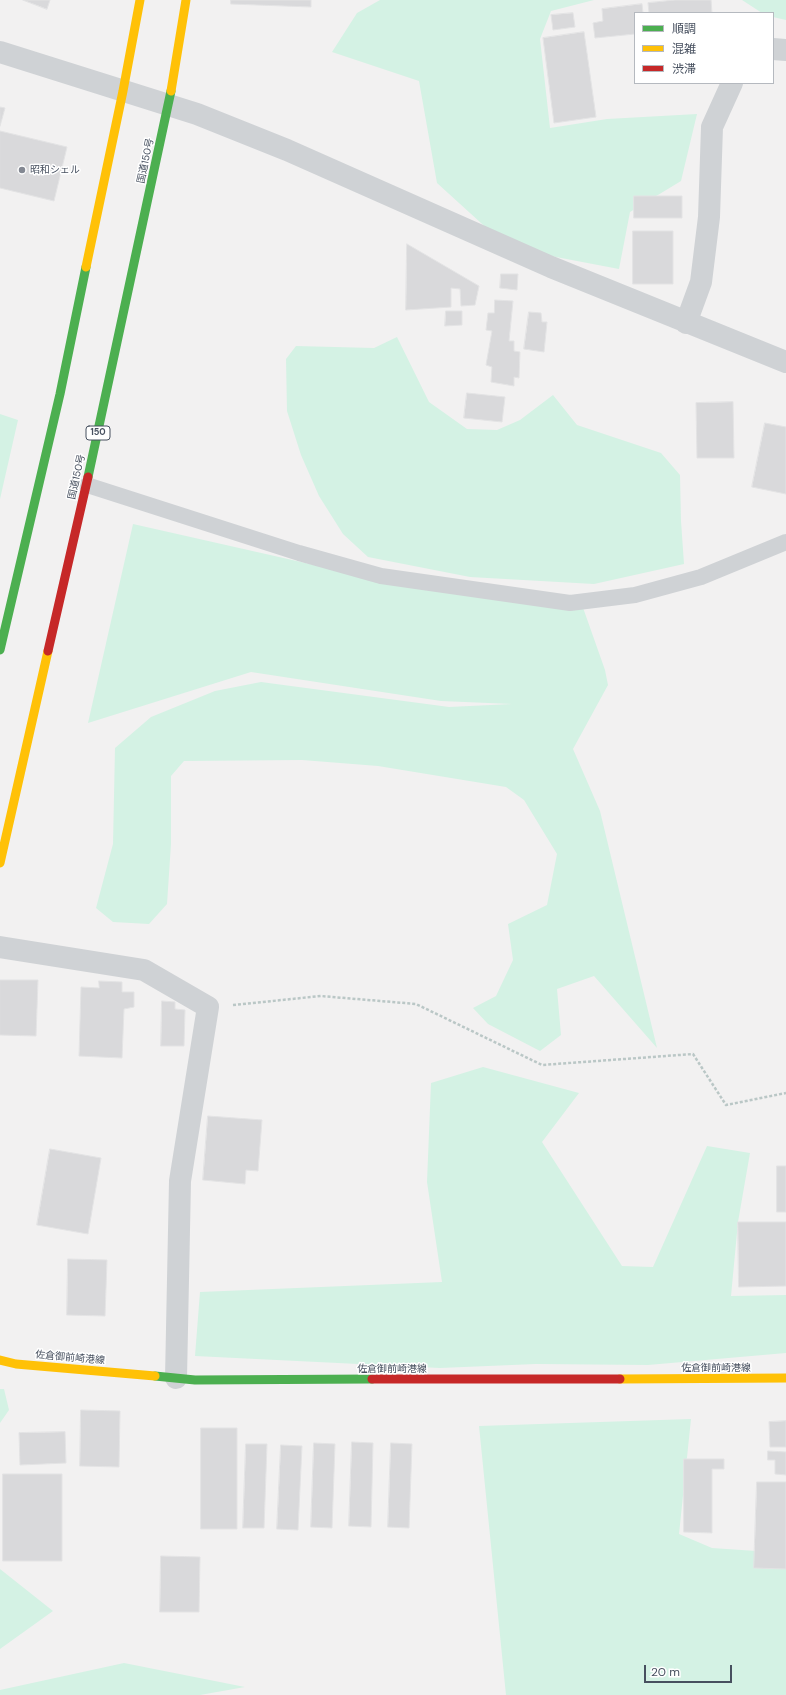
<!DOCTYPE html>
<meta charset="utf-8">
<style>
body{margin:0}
#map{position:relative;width:786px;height:1695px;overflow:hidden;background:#f2f1f1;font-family:"DM Sans","Noto Sans JP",sans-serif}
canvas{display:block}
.legend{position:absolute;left:634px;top:12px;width:140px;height:72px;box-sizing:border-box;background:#fff;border:1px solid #b5b9bf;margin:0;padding:5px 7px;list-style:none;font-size:12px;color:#47505f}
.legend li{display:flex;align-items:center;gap:8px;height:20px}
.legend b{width:20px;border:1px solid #b5b9bf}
.scale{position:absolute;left:644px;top:1665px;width:88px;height:18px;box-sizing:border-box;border:2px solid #47505f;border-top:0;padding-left:5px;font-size:12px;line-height:14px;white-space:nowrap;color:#47505f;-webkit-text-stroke:3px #fff;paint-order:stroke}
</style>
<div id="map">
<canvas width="786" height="1695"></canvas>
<ul class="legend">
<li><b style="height:5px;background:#4caf50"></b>順調</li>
<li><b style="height:5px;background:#ffc107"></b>混雑</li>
<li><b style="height:5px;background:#c62828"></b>渋滞</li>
</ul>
<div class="scale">20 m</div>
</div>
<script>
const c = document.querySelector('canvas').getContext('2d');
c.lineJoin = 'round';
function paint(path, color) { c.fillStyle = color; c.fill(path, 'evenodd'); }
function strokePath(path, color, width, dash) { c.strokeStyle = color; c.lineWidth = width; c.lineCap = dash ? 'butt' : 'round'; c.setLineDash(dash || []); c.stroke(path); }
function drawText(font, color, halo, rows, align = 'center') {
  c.font = font + ' "DM Sans","Noto Sans JP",sans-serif'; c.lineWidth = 3; c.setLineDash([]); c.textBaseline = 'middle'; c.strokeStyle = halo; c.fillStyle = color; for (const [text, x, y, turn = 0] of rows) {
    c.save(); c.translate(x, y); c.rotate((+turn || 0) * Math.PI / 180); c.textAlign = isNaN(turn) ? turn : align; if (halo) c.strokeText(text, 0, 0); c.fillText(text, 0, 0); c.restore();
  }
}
paint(new Path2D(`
 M 380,0 L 594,0 L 551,11 L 540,39 L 550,128 L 607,119 L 697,114 L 681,181 L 630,212 L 619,269 L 535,253 L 492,233 L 437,183 L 419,81 L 332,52 L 357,13 Z
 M 742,0 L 786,0 L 786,20 L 773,17 L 773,13 L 762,13 Z
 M 397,337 L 429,402 L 467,429 L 497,430 L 520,420 L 553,395 L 577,425 L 661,453 L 680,475 L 681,521 L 684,564 L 594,584 L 470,577 L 368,557 L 343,534 L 319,496 L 301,455 L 287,411 L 286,359 L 296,346 L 374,348 Z
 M 0,414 L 18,420 L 0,499 Z
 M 133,524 L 425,590 L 581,602 L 605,670 L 608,685 L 573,749 L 600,811 L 657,1048 L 594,976 L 557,989 L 561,1035 L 540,1051 L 488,1024 L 473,1008 L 496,996 L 513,960 L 508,924 L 547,905 L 557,854 L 524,800 L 506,787 L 378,766 L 302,760 L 184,761 L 171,776 L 171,844 L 167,904 L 149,924 L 113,922 L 96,908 L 113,844 L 115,748 L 151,717 L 215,691 L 261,682 L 449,707 L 512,704 L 441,701 L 251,672 L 88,723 Z
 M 483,1067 L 579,1093 L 542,1142 L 622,1266 L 653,1267 L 707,1146 L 750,1153 L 738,1222 L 731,1296 L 786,1295 L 786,1353 L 648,1365 L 536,1364 L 440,1368 L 195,1356 L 200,1292 L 442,1282 L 427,1182 L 431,1083 Z
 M 0,1389 L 4,1389 L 9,1410 L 0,1423 Z
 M 691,1419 L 679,1534 L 712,1548 L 786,1553 L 786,1695 L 506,1695 L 479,1426 Z
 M 0,1569 L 53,1611 L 0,1649 Z
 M 124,1663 L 245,1687 L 200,1695 L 0,1695 L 0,1690 Z`), '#d4f2e4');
const building = new Path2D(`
 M 23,0 L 50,0 L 47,9 Z
 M 231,0 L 311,0 L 311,7 L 231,4 Z
 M 675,0 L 711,0 L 712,13 L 649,13 L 648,3 Z
 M 642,4 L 643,13 L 635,13 L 635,34 L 595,38 L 593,23 L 603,21 L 602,9 Z
 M 573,13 L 575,27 L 553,30 L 551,15 Z
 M 584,32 L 596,117 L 554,123 L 543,38 Z
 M 0,107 L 5,108 L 0,126 Z
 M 0,131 L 67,147 L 54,201 L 0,188 Z
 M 634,196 L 682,196 L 682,218 L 634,218 Z
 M 633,231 L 673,231 L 673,284 L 633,284 Z
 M 407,244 L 479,286 L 475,305 L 461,306 L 460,289 L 451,288 L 451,307 L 406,310 Z
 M 501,274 L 518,274 L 517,290 L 500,288 Z
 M 495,300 L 513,301 L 509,341 L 514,341 L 514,351 L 520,352 L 519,378 L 514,377 L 514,386 L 491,382 L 492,367 L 486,365 L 492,331 L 486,330 L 488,313 L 494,313 Z
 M 446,311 L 462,311 L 462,325 L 445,326 Z
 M 529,312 L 541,313 L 542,322 L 547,322 L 544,352 L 524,349 Z
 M 467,393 L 505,397 L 502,422 L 464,418 Z
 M 733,402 L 734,458 L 697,458 L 696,403 Z
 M 765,423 L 786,427 L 786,494 L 752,487 Z
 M 0,980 L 38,980 L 36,1036 L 0,1035 Z
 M 99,981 L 122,982 L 122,992 L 134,992 L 134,1007 L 124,1009 L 122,1058 L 79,1056 L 81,987 L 99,988 Z
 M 162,1001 L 175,1002 L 175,1009 L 185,1010 L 184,1046 L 161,1046 Z
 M 208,1116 L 262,1120 L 258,1171 L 246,1170 L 245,1184 L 203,1180 Z
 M 50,1149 L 101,1158 L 88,1234 L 37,1225 Z
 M 777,1166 L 786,1166 L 786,1212 L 777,1212 Z
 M 738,1222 L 786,1222 L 786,1286 L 739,1287 Z
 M 68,1259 L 107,1260 L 105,1316 L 67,1315 Z
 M 81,1410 L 120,1411 L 119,1467 L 80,1466 Z
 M 786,1421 L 786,1447 L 770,1447 L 769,1422 Z
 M 201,1428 L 237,1428 L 237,1529 L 201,1529 Z
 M 65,1432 L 66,1463 L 20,1465 L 19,1433 Z
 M 352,1442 L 373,1443 L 371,1527 L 349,1526 Z
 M 314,1443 L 335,1444 L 332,1528 L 311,1527 Z
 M 391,1443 L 412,1444 L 409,1528 L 388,1527 Z
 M 246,1444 L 267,1444 L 264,1528 L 243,1528 Z
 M 281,1445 L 302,1446 L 298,1530 L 277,1529 Z
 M 768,1451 L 786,1452 L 786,1475 L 775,1474 L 775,1460 L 768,1460 Z
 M 684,1459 L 724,1459 L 724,1469 L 712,1469 L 712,1533 L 684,1532 Z
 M 3,1474 L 62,1474 L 62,1561 L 3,1561 Z
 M 757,1482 L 786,1482 L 786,1569 L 754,1568 Z
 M 161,1556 L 200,1557 L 199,1612 L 160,1612 Z`);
paint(building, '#d9d9db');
strokePath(building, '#e3e3e4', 1);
strokePath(new Path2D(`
 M 233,1005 L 321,996 L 416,1004 L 542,1065 L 693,1054 L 726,1105 L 786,1093`), '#bac7c6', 2.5, [3, 2]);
strokePath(new Path2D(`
 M 87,485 L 299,553 L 381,576 L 570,603 L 635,595 L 701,577 L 786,542`), '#cfd2d5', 16);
strokePath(new Path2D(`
 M 773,49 L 786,50
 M 0,52 L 197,114 L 287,150 L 551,267 L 786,362
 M 686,323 L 701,282 L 709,217 L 712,127 L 732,83
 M 0,947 L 144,970 L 208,1007 L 180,1181 L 176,1378`), '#cfd2d5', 22);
strokePath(new Path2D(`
 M 88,477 L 171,91
 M 0,650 L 60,394 L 86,267
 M 155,1376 L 195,1380 L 372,1379`), '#4caf50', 9);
strokePath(new Path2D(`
 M 171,91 L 186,0
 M 86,267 L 123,91 L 140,0
 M 0,863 L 48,651
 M 0,1360 L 16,1364 L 155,1376
 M 620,1379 L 786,1378`), '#ffc107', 9);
strokePath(new Path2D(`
 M 48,651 L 88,477
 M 372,1379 L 620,1379`), '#c62828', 9);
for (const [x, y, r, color] of [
 [22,170,4,"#838892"]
]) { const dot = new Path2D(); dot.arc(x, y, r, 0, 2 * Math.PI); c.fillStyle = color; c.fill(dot); strokePath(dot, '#fff', 1.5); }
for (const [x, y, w] of [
 [98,433,24]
]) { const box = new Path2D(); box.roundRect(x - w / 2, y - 7, w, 14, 3); c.fillStyle = '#fff'; c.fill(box); strokePath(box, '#47505f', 1); }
drawText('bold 9px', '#47505f', null, [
 ["150",98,433]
]);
drawText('10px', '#47505f', '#fff', [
 ["国道150号",146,161,-78],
 ["国道150号",77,477,-77],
 ["佐倉御前崎港線",70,1358,5],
 ["佐倉御前崎港線",716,1368],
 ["佐倉御前崎港線",392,1369]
]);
drawText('10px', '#47505f', '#fff', [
 ["昭和シェル",30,170]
], 'left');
</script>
